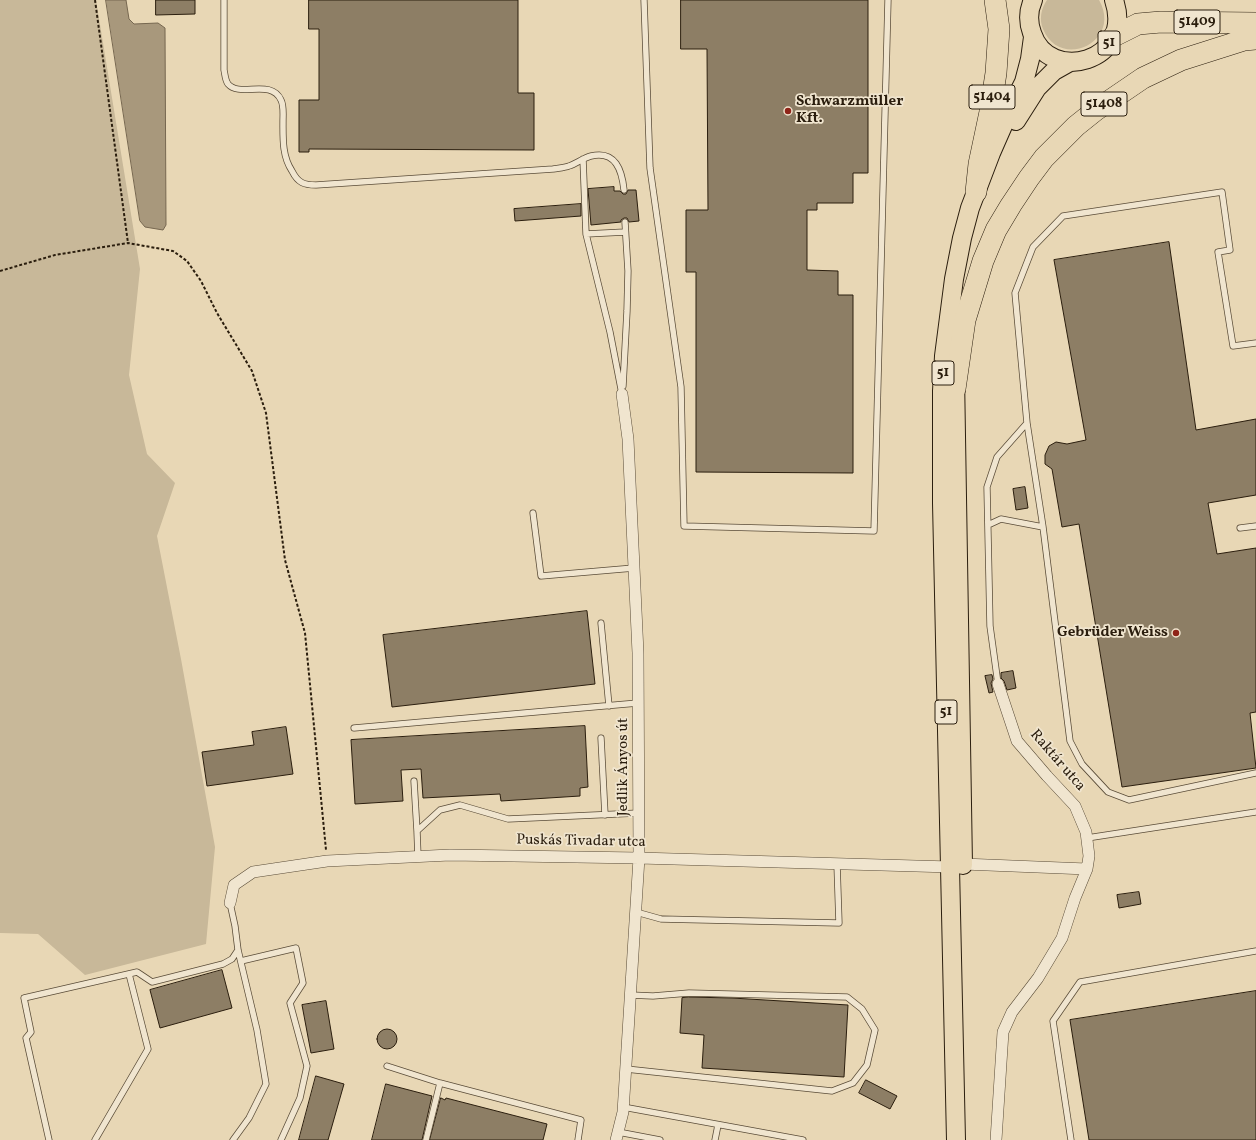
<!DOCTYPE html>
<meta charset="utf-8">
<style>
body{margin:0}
canvas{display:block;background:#e8d7b5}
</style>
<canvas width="1256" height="1140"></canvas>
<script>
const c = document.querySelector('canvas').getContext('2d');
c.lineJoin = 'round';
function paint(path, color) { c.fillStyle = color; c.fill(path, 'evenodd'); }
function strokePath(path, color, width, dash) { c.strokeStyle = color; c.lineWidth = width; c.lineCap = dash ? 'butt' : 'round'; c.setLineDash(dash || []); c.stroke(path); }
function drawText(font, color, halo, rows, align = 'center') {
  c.font = font + ' Vollkorn,serif'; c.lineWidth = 3.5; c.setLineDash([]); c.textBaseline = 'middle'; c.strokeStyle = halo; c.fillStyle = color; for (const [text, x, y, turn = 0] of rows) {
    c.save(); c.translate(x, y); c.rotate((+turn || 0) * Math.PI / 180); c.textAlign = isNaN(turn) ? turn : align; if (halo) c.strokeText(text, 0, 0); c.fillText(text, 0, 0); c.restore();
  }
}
paint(new Path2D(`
 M 0,0 L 96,0 L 140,269 L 129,375 L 147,454 L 175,483 L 157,536 L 181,659 L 215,847 L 206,944 L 85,975 L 38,934 L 0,933 Z
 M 1047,0 L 1099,0 C 1123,42 1060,71 1043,29 C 1039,20 1041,8 1047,0 Z`), '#c8b899');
const water = new Path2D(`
 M 106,0 L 126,0 L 129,19 L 134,24 L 158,23 L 165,28 L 166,225 L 163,230 L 145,227 L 140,221 Z`);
paint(water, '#a8987c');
strokePath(water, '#766750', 1);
const building = new Path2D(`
 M 156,0 L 195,0 L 195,14 L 156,15 Z
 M 309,0 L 518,0 L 518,93 L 534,93 L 534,150 L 309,149 L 309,152 L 299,152 L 299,100 L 319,100 L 319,29 L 309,29 Z
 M 681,0 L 868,0 L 868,173 L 853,173 L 853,203 L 817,203 L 817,210 L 807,210 L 807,270 L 838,271 L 838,295 L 853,295 L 853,473 L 696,472 L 696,272 L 686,272 L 686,210 L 708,210 L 707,49 L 681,49 Z
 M 614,187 L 614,191 L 620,191 L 623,194 L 626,194 L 628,190 L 636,190 L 639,221 L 629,222 L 627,218 L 624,218 L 621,220 L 621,222 L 591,225 L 588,189 Z
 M 581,204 L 581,216 L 515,221 L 514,209 Z
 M 1169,242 L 1196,430 L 1256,419 L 1256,495 L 1208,503 L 1217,554 L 1256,548 L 1256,712 L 1250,713 L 1256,768 L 1122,787 L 1079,524 L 1062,527 L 1052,469 L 1045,464 L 1045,455 L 1049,446 L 1056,442 L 1067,444 L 1086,440 L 1054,260 Z
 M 1025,487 L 1028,508 L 1016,510 L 1013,489 Z
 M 587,611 L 595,684 L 392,707 L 383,635 Z
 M 1013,671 L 1016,688 L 1007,690 L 1004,681 L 1001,678 L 1001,673 Z
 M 992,675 L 993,679 L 991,683 L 993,692 L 989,693 L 985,676 Z
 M 585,726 L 588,787 L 580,788 L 580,796 L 501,801 L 500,794 L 423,798 L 421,769 L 401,770 L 403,801 L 355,804 L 351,740 Z
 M 286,727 L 293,774 L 207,786 L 202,752 L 254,745 L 252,732 Z
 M 1139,892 L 1141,904 L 1119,908 L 1117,895 Z
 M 222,970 L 232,1008 L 160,1028 L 150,990 Z
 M 1256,991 L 1256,1140 L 1089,1140 L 1070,1020 Z
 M 689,997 L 732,998 L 848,1005 L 844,1077 L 702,1068 L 704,1035 L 680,1033 L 682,998 Z
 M 326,1001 L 334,1049 L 311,1053 L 302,1005 Z
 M377 1039a10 10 0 1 1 20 0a10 10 0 1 1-20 0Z
 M 316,1076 L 344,1084 L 328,1140 L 299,1140 Z
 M 866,1080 L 897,1096 L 890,1109 L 859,1093 Z
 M 386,1084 L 432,1096 L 422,1140 L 372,1140 Z
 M 441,1098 L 445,1100 L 446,1098 L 547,1124 L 543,1140 L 430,1140 Z`);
paint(building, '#8d7e65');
strokePath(building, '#2b1e0e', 1);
const lane = new Path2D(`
 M 224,0 L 224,70 C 225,74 225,80 228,84 C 240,98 271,78 281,100 C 284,106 283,114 283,121 C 283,138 282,156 292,171 C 298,183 304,185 316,185 L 553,169 C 558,168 564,168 569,166 C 576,164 583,158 591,156 C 616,150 622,171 624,190
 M 644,0 L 650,168 L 681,387 L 684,526 L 874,531 L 888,0
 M 583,159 L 586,234 L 610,332 L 622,394
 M 586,234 L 625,232
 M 623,386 L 627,311 L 628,271 L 625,222
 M 1027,423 L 1043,527
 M 533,513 L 541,576 L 634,568
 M 988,525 L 1001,519 L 1043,527 L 1070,741 L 1082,764 L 1108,792 L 1129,800 L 1256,773
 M 1240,528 L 1256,526
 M 601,623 L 609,706
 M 998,684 L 990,626 L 987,487 L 997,457 L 1027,423 L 1015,293 L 1033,247 L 1063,216 L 1222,192 L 1230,250 L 1218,252 L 1233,346 L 1256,343
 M 354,728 L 638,703
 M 601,738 L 605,815
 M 414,781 L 417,831
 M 1087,838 L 1256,812
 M 418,857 L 417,831 L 440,810 L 460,805 L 508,819 L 639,813
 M 230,903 L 235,926 L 238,950 L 257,1030 L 266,1084 L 249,1118 L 233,1140
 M 636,912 L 661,919 L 839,923 L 837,864
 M 241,961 L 296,948 L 303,983 L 290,1003 L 307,1066 L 300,1098 L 281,1140
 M 387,1066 L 440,1083
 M 626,1069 L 832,1091 L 853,1083 L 867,1065 L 875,1030 L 862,1009 L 847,997 L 689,993 L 653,996 L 630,995
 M 623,1107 L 803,1140
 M 618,1132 L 660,1140
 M 49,1140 L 26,1038 L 31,1032 L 24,998 L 137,972 L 152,982 L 223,964 L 232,959 L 238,950
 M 95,1140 L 148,1049 L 129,974
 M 426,1140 L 440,1083 L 581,1120 L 578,1140
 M 715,1140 L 718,1125
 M 1071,1140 L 1053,1021 L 1080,982 L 1256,951`);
const street = new Path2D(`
 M 963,864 L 1087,869
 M 230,903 L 234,885 L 253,872 L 327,861 L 450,855 L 639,858 L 951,867
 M 616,1140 L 623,1112 L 639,858 L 638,653 L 628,439 L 622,394
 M 996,1140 L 1003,1032 L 1012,1012 L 1038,978 L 1062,938 L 1075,898 L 1087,869 L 1089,856 L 1086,832 L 1075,806 L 1047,776 L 1017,741 L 998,684`);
const primary = new Path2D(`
 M 1033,0 C 1028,11 1028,22 1032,33 C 1049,85 1135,62 1114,0
 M 1016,121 L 1037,88 L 1054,71 L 1070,62
 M 955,375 L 963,865
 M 956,1140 L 942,503 L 942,391 L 944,356 L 954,279 L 962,238 L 970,208 L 991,153 L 1009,112 L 1024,82 L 1030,59 L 1033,37`);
const highway = new Path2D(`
 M 1114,36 L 1138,24 L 1161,22 L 1256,23
 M 976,192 L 979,164 L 990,112 L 996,73 L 999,29 L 995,0
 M 955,389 L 965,320 L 983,261 L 996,230 L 1011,205 L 1029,178 L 1044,158 L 1076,126 L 1096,110 L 1143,78 L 1181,60 L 1244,40 L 1256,39`);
strokePath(lane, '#5a4c38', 7);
strokePath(street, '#5a4c38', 12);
strokePath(primary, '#2b1e0e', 20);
strokePath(highway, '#2b1e0e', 22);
strokePath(new Path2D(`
 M 95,0 L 128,243
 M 0,271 L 55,255 L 128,243 L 173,251 L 187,261 L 201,281 L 217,313 L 252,371 L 266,413 L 285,560 L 305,633 L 326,850`), '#2b1e0e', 2, [3, 2]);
strokePath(lane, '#f0e5cf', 5.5);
strokePath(street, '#f0e5cf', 11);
strokePath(primary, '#e8d7b5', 18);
strokePath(highway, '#e8d7b5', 21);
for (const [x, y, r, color] of [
 [788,111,4,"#8f2418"],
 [1176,633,4,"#8f2418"]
]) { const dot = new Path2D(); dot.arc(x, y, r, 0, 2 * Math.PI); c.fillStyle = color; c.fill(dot); strokePath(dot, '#f0e5cf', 1.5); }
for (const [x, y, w] of [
 [1197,22,46],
 [1109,43,22],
 [992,97,46],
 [1104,104,46],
 [943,373,22],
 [946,712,22]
]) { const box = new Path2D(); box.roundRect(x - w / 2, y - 12, w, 24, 3); c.fillStyle = '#f0e5cf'; c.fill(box); strokePath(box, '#2b1e0e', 1); }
drawText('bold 14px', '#2b1e0e', null, [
 ["51409",1197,22],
 ["51",1109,43],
 ["51404",992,97],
 ["51408",1104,104],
 ["51",943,373],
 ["51",946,712]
]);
drawText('bold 15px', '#2b1e0e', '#f0e5cf', [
 ["Schwarzmüller",796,102],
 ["Kft.",796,119],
 ["Gebrüder Weiss",1168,633,"right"]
], 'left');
drawText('15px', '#2b1e0e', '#f0e5cf', [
 ["Raktár utca",1057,761,49],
 ["Jedlik Ányos út",624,767,-90],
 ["Puskás Tivadar utca",581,842,1]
]);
</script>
